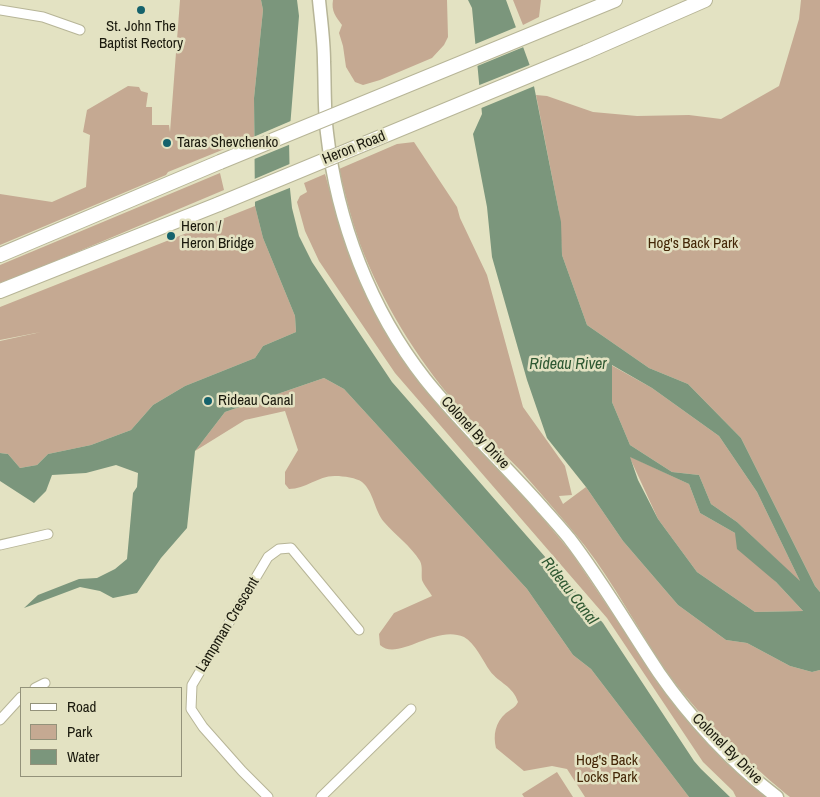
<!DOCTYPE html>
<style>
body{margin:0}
#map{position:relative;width:820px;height:797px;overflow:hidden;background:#e3e2c2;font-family:"Archivo Narrow",sans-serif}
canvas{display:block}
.legend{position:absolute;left:20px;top:687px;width:162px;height:90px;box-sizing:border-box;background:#e3e2c2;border:1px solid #93927a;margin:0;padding:6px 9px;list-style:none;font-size:15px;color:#1a190d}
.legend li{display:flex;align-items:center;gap:10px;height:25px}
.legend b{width:25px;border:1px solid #93927a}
</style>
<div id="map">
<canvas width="820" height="797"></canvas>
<ul class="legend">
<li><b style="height:6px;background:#fff"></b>Road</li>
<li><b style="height:14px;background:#c5a992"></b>Park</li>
<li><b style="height:14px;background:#7b967c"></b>Water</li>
</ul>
</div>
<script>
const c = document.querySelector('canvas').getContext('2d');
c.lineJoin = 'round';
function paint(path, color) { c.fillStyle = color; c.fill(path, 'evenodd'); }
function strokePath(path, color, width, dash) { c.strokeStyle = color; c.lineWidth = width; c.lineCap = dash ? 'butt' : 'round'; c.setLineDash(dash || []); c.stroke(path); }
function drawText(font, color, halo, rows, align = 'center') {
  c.font = font + ' "Archivo Narrow",sans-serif'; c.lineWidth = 5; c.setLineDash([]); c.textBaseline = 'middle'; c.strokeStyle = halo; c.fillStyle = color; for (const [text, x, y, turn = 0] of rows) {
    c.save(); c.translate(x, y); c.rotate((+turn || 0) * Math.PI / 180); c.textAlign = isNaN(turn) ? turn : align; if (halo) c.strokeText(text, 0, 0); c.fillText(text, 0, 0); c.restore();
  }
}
paint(new Path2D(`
 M 180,0 L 261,0 L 263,10 L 254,98 L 254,137 L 168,172 L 166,175 L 0,245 L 0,194 L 52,202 L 86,187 L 90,135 L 83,132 L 87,110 L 128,86 L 139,87 L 141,91 L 148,93 L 146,107 L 152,107 L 152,125 L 169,125 L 170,132 Z
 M 333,0 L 447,0 L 448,37 L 444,45 L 432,58 L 380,80 L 363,85 L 355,82 L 346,67 L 343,46 L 339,33 L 342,25 C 336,17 331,11 333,0 Z
 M 513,0 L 541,0 L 539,17 L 523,25 Z
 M 801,0 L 820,0 L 820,592 L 815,586 L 741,438 L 688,384 L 649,368 L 587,325 L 562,255 L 559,212 L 536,95 L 547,96 L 593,112 L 637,116 L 689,115 L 721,119 L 779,86 L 799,19 Z
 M 414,142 L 457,207 L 460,218 L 487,275 L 523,407 L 565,466 L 572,495 L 559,496 L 563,504 L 586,487 L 623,541 L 678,605 L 726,640 L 747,643 L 790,666 L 812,672 L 820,670 L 820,797 L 790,797 L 786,794 C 741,756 698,716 664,668 C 637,628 615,585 585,546 C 565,521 543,496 522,472 C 500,449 476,428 456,404 C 416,357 382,302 360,244 C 351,219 345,194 339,169 L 397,144 Z
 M 220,173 L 224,190 L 32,271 L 0,283 L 0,265 Z
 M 325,174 L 347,250 L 364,290 L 387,333 L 412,372 L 443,411 L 509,478 L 571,552 L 654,675 L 769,797 L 736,797 L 733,791 L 703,762 L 607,618 L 395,373 L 319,261 L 305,231 L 297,202 L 300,196 L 307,192 L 304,183 Z
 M 255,206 L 263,238 L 295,316 L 296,332 L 263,346 L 255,358 L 185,386 L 153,405 L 131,430 L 91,445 L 48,454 L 37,465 L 20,468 L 8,454 L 0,453 L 0,341 L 41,332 L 0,340 L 0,307 Z
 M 611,365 L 652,388 L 719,436 L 757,492 L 801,583 L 737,522 L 711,504 L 699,475 L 672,472 L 630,445 L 612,402 Z
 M 324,378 L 344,389 L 527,589 L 573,655 L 591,669 L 689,797 L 585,797 L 567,769 L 552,766 L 524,771 L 496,748 C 493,735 495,723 506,713 C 511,709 515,708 518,702 C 513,686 499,683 490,671 C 483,661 475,643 464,637 C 435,624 398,662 380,645 L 379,634 L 394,613 L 432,596 C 429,591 424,585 422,580 C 421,574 423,567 420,561 C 410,545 396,536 384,522 C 374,510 374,492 362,482 C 357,478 343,476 336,476 C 319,475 306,489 289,489 L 285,484 L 285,472 L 298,450 L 285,411 L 245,420 L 195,451 L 225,412 Z
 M 629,456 L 689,484 L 700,513 L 735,533 L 776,582 L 803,611 L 755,612 L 697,572 L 658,519 Z
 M 557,772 L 573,797 L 524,797 L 522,794 Z`), '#c5a992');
paint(new Path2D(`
 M 261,0 L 297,0 L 299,16 L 289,140 L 290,189 L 292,208 L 299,236 L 312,262 L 392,382 L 603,623 L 694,761 L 701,769 L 730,797 L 689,797 L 591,669 L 573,655 L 527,589 L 344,389 L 324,378 L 225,412 L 195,451 L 187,528 L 161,558 L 137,593 L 113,598 L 100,591 L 80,587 L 24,608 L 38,595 L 79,579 L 97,578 L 115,569 L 127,559 L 133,493 L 137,487 L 138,473 L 116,465 L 86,473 L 52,475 L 46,491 L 34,503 L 0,481 L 0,453 L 8,454 L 20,468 L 37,465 L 48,454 L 91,445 L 131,430 L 153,405 L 185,386 L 255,358 L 263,346 L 296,332 L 295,316 L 263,238 L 255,206 L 254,98 L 263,10 Z
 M 468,0 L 506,0 L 530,66 L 561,222 L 562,255 L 587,325 L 649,368 L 688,384 L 741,438 L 815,586 L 820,592 L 820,670 L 812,672 L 790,666 L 747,643 L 726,640 L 678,605 L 623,541 L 586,487 L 547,438 L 527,380 L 492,257 L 487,207 L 473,134 L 482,114 L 472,8 ZM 612,365 L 652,388 L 719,436 L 757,492 L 800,581 L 737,522 L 711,504 L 699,475 L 672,472 L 630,445 L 612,402 ZM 630,457 L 689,484 L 700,513 L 735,533 L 737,549 L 776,582 L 803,611 L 755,612 L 697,572 L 658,519 L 638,480 Z`), '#7b967c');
paint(new Path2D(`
 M 519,26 L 526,46 L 475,67 L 473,45 Z
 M 532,64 L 537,85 L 479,109 L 477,86 Z
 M 293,120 L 291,144 L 252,160 L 251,138 Z
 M 292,163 L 292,187 L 252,203 L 252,180 Z`), '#e3e2c2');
const minor = new Path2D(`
 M 0,10 L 43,17 L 80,30
 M 0,545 L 48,534
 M 35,688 L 45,683
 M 0,720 L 21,697
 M 268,797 L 242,771 L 203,727 L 191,709 L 192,685 L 268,557 L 279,549 L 291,548 L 359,630
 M 321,797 L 411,709`);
const secondary = new Path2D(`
 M 319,0 C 321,21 324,41 324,62 C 325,86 324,110 327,133 C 337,221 370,309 425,379 C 460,423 503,463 541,506 C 550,516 560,527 569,538 C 602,581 629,628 659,673 C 690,718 733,764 777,797`);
const primary = new Path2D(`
 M 576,16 L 615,0
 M 586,52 L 705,0
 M 0,255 L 220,162
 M 0,291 L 219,204`);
strokePath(minor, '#b7b597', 11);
strokePath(secondary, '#b7b597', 15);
strokePath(primary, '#b7b597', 16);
strokePath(minor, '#fff', 9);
strokePath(secondary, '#fff', 12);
strokePath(primary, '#fff', 14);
const primaryBridge = new Path2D(`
 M 220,162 L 576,16
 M 219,204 L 586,52`);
strokePath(primaryBridge, '#b7b597', 16, []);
strokePath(primaryBridge, '#fff', 14);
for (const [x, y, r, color] of [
 [141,10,5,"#15626c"],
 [167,143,5,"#15626c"],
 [171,236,5,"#15626c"],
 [208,401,5,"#15626c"]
]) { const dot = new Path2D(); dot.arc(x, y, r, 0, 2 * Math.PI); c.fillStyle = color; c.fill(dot); strokePath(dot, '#e3e2c2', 2); }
drawText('15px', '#1a190d', '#e3e2c2', [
 ["St. John The",141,27,"center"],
 ["Baptist Rectory",141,44,"center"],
 ["Taras Shevchenko",177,143],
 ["Heron /",181,227],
 ["Heron Bridge",181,244],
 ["Rideau Canal",218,401]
], 'left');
drawText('15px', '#1a190d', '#e3e2c2', [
 ["Heron Road",354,148,-22],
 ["Colonel By Drive",475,433,47],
 ["Lampman Crescent",228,625,-59],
 ["Colonel By Drive",727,749,45]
]);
drawText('15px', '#442707', '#e3e2c2', [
 ["Hog's Back Park",693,244],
 ["Hog's Back",607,761],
 ["Locks Park",607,778]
]);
drawText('italic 16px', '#2e5832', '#e3e2c2', [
 ["Rideau River",568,365],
 ["Rideau Canal",569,591,52]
]);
</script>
